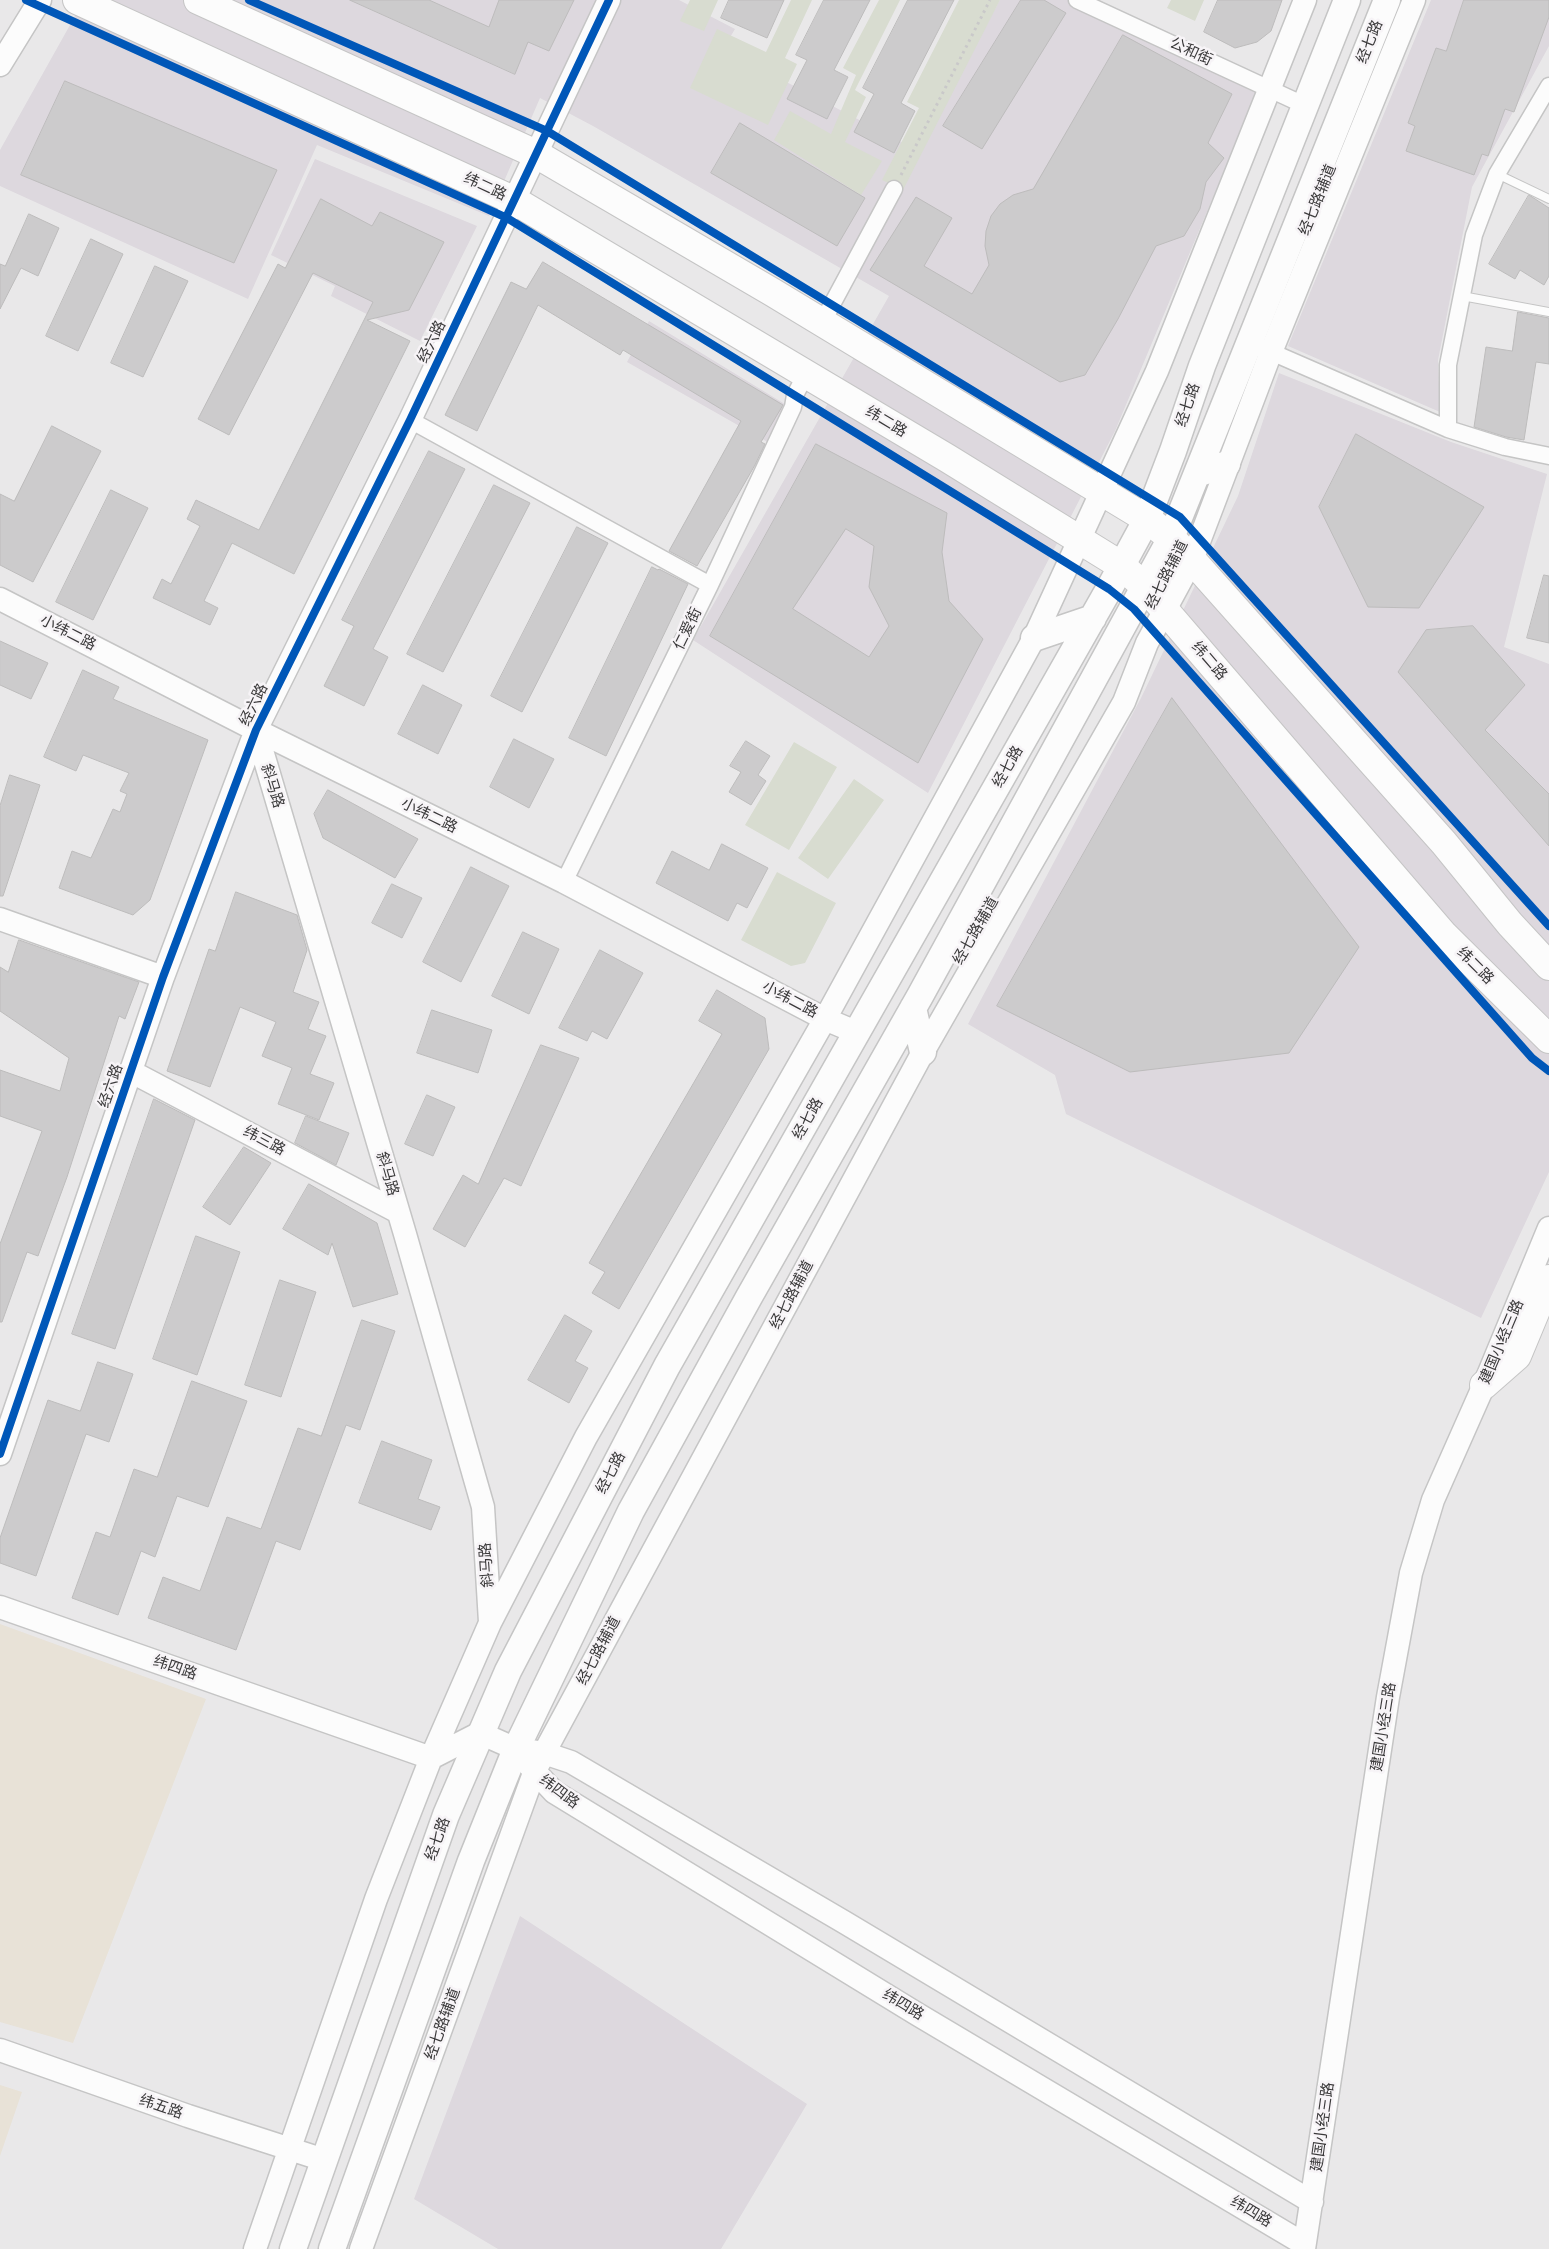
<!DOCTYPE html>
<meta charset="utf-8">
<style>
body{margin:0}
canvas{display:block;background:#e9e8e9}
</style>
<canvas width="1549" height="2249"></canvas>
<script>
const c = document.querySelector('canvas').getContext('2d');
c.lineJoin = 'round';
function paint(path, color) { c.fillStyle = color; c.fill(path, 'evenodd'); }
function strokePath(path, color, width, dash) { c.strokeStyle = color; c.lineWidth = width; c.lineCap = dash ? 'butt' : 'round'; c.setLineDash(dash || []); c.stroke(path); }
function drawText(font, color, halo, rows, align = 'center') {
  c.font = font + ' "Fira Sans","Noto Sans SC",sans-serif'; c.lineWidth = 5; c.setLineDash([]); c.textBaseline = 'middle'; c.strokeStyle = halo; c.fillStyle = color; for (const [text, x, y, turn = 0] of rows) {
    c.save(); c.translate(x, y); c.rotate((+turn || 0) * Math.PI / 180); c.textAlign = isNaN(turn) ? turn : align; if (halo) c.strokeText(text, 0, 0); c.fillText(text, 0, 0); c.restore();
  }
}
paint(new Path2D(`
 M 84,0 L 679,0 L 735,29 L 723,49 L 917,150 L 1000,0 L 1094,0 L 1263,78 L 1115,431 L 928,793 L 693,640 L 889,296 L 593,126 L 540,98 L 489,216 L 317,145 L 248,299 L 0,186 L 0,150 Z
 M 1431,0 L 1549,0 L 1549,46 L 1472,187 L 1438,360 L 1440,412 L 1288,346 Z
 M 315,159 L 477,226 L 420,341 L 331,296 L 335,286 L 271,255 Z
 M 649,321 L 788,406 L 771,444 L 627,362 Z
 M 1279,373 L 1451,442 L 1547,474 L 1504,647 L 1549,664 L 1549,1172 L 1481,1318 L 1066,1114 L 1055,1075 L 968,1024 L 1141,698 L 1238,496 Z
 M 520,1916 L 807,2104 L 721,2249 L 498,2249 L 414,2199 Z`), '#ddd8de');
paint(new Path2D(`
 M 0,1624 L 206,1699 L 73,2043 L 0,2022 Z
 M 0,2085 L 22,2092 L 0,2156 Z`), '#e8e2d7');
paint(new Path2D(`
 M 690,0 L 718,0 L 704,31 L 680,21 Z
 M 791,0 L 812,0 L 785,58 L 797,64 L 768,125 L 690,88 L 717,29 L 766,52 Z
 M 879,0 L 900,0 L 855,90 L 866,97 L 845,142 L 882,161 L 861,195 L 774,140 L 790,111 L 831,134 L 856,75 L 843,68 Z
 M 959,0 L 1000,0 L 903,190 L 882,180 L 919,108 L 907,102 Z
 M 1171,0 L 1204,0 L 1195,21 L 1167,8 Z
 M 794,742 L 837,767 L 789,850 L 745,825 Z
 M 854,779 L 884,800 L 828,879 L 798,858 Z
 M 777,872 L 836,903 L 805,963 L 791,966 L 741,940 Z`), '#d8dcd0');
const building = new Path2D(`
 M 350,0 L 429,0 L 489,27 L 499,0 L 574,0 L 549,51 L 528,42 L 515,74 Z
 M 729,0 L 784,0 L 767,38 L 721,18 Z
 M 824,0 L 870,0 L 834,70 L 848,77 L 827,119 L 787,99 L 807,60 L 796,55 Z
 M 908,0 L 954,0 L 901,103 L 915,111 L 894,153 L 854,132 L 874,94 L 863,88 Z
 M 1021,0 L 1044,0 L 1066,13 L 982,149 L 943,126 Z
 M 1218,0 L 1282,0 L 1271,31 L 1257,42 L 1235,48 L 1204,32 Z
 M 1464,0 L 1549,0 L 1549,17 L 1514,112 L 1505,109 L 1488,156 L 1482,154 L 1474,175 L 1406,151 L 1415,126 L 1408,123 L 1436,48 L 1446,51 Z
 M 1123,35 L 1232,94 L 1208,143 L 1224,158 L 1206,182 L 1200,209 L 1184,236 L 1156,246 L 1118,319 L 1085,375 L 1060,382 L 870,270 L 916,197 L 952,218 L 924,266 L 972,294 L 989,265 L 985,246 L 986,231 L 991,216 L 1000,204 L 1013,195 L 1033,189 Z
 M 65,81 L 277,170 L 234,263 L 21,175 Z
 M 740,123 L 865,198 L 837,246 L 711,173 Z
 M 1529,195 L 1549,208 L 1549,276 L 1544,285 L 1520,270 L 1515,279 L 1489,264 Z
 M 321,199 L 372,226 L 380,212 L 444,242 L 409,310 L 367,320 L 410,341 L 294,574 L 232,543 L 204,601 L 218,608 L 210,625 L 153,598 L 162,579 L 171,584 L 200,526 L 187,519 L 196,500 L 259,530 L 373,302 L 313,273 L 229,435 L 198,419 L 278,264 L 285,268 Z
 M 29,214 L 59,228 L 38,276 L 21,268 L 0,309 L 0,264 L 5,266 Z
 M 91,239 L 123,254 L 78,351 L 46,336 Z
 M 543,262 L 783,405 L 761,442 L 765,444 L 755,465 L 697,566 L 669,551 L 741,421 L 623,350 L 620,355 L 538,305 L 477,431 L 445,415 L 511,282 L 526,289 Z
 M 155,266 L 188,281 L 143,377 L 111,363 Z
 M 1518,312 L 1549,318 L 1549,364 L 1536,362 L 1524,440 L 1506,437 L 1474,427 L 1486,347 L 1512,351 Z
 M 52,426 L 101,451 L 33,582 L 0,565 L 0,494 L 14,501 Z
 M 1356,434 L 1484,507 L 1419,608 L 1368,607 L 1319,507 Z
 M 816,444 L 947,513 L 942,552 L 949,601 L 983,639 L 918,763 L 710,636 ZM 846,529 L 874,546 L 869,587 L 889,626 L 869,657 L 793,609 Z
 M 429,451 L 465,469 L 373,649 L 388,657 L 364,706 L 324,686 L 354,626 L 342,620 Z
 M 494,485 L 530,503 L 443,672 L 407,654 Z
 M 111,490 L 148,508 L 93,620 L 56,602 Z
 M 577,527 L 608,543 L 522,712 L 491,696 Z
 M 652,567 L 658,570 L 659,569 L 688,584 L 606,756 L 569,738 Z
 M 1544,575 L 1549,576 L 1549,643 L 1527,638 Z
 M 1473,626 L 1525,685 L 1485,730 L 1549,794 L 1549,846 L 1398,672 L 1426,630 Z
 M 0,641 L 48,663 L 31,699 L 0,685 Z
 M 83,670 L 119,687 L 113,699 L 208,740 L 150,900 L 133,915 L 59,888 L 72,851 L 91,858 L 113,809 L 120,812 L 127,794 L 120,791 L 129,773 L 83,755 L 76,771 L 44,757 Z
 M 423,685 L 462,705 L 438,754 L 398,734 Z
 M 1172,698 L 1359,947 L 1289,1053 L 1130,1072 L 997,1006 Z
 M 514,739 L 554,759 L 529,808 L 490,787 Z
 M 746,741 L 770,756 L 758,775 L 766,781 L 751,805 L 729,792 L 741,772 L 730,766 Z
 M 10,775 L 40,785 L 3,896 L 0,896 L 0,806 Z
 M 328,790 L 418,839 L 395,878 L 323,838 L 314,814 Z
 M 722,844 L 768,868 L 747,908 L 737,903 L 728,921 L 656,883 L 672,851 L 709,870 Z
 M 471,867 L 509,886 L 461,982 L 423,962 Z
 M 392,884 L 422,898 L 402,938 L 372,923 Z
 M 236,892 L 297,915 L 307,950 L 293,992 L 319,1002 L 308,1029 L 326,1036 L 310,1074 L 334,1083 L 319,1120 L 278,1104 L 292,1068 L 262,1056 L 276,1022 L 240,1007 L 210,1087 L 167,1071 L 209,949 L 215,951 Z
 M 523,932 L 559,949 L 529,1014 L 492,996 Z
 M 19,940 L 139,982 L 125,1019 L 119,1016 L 67,1177 L 38,1256 L 27,1252 L 2,1322 L 0,1322 L 0,1244 L 42,1131 L 0,1116 L 0,1070 L 60,1091 L 69,1058 L 0,1011 L 0,967 L 8,972 Z
 M 600,950 L 643,973 L 607,1039 L 592,1031 L 587,1041 L 559,1028 Z
 M 717,990 L 765,1018 L 769,1049 L 619,1309 L 592,1293 L 605,1272 L 589,1263 L 722,1034 L 699,1021 Z
 M 432,1010 L 492,1030 L 478,1073 L 417,1053 Z
 M 541,1045 L 579,1058 L 521,1186 L 504,1178 L 465,1247 L 433,1229 L 463,1175 L 478,1184 Z
 M 427,1095 L 455,1107 L 433,1156 L 405,1144 Z
 M 154,1099 L 195,1120 L 115,1349 L 72,1334 Z
 M 306,1116 L 349,1133 L 336,1165 L 295,1143 Z
 M 244,1147 L 271,1163 L 230,1225 L 203,1207 Z
 M 309,1184 L 377,1223 L 398,1294 L 353,1307 L 332,1243 L 328,1255 L 283,1229 Z
 M 196,1236 L 240,1252 L 197,1375 L 153,1359 Z
 M 280,1280 L 316,1292 L 281,1397 L 245,1385 Z
 M 565,1315 L 592,1331 L 575,1361 L 588,1368 L 569,1403 L 528,1380 Z
 M 362,1320 L 395,1331 L 360,1430 L 346,1425 L 300,1550 L 276,1541 L 236,1650 L 148,1618 L 163,1577 L 200,1591 L 227,1517 L 261,1529 L 298,1428 L 321,1436 Z
 M 98,1362 L 133,1374 L 109,1442 L 86,1434 L 36,1576 L 0,1563 L 0,1538 L 48,1400 L 80,1411 Z
 M 192,1381 L 247,1401 L 208,1507 L 177,1496 L 155,1557 L 141,1551 L 118,1615 L 72,1598 L 96,1532 L 110,1537 L 134,1469 L 157,1477 Z
 M 382,1441 L 432,1460 L 418,1499 L 440,1507 L 431,1530 L 359,1503 Z`);
paint(building, '#cccbcc');
strokePath(building, '#bdbcbc', 1);
const lane = new Path2D(`
 M 1497,174 L 1549,199
 M 1462,296 L 1549,312`);
const street = new Path2D(`
 M 1077,0 L 1304,105
 M 822,323 L 894,189
 M 1262,348 L 1448,429 L 1505,447 L 1549,456
 M 410,420 L 710,585
 M 1448,429 L 1448,365 L 1474,235 L 1497,174 L 1549,86
 M 564,882 L 710,585 L 793,407 L 795,395 L 806,374`);
const secondary = new Path2D(`
 M 0,65 L 40,0
 M 0,599 L 256,730 L 564,882 L 825,1019 L 858,1033
 M 256,730 L 405,1234 L 483,1507 L 490,1622
 M 0,919 L 163,977
 M 130,1071 L 398,1212
 M 0,1454 L 163,977 L 256,730 L 410,420 L 609,0
 M 0,1607 L 431,1758 L 480,1733 L 516,1749 L 544,1753 L 571,1762 L 844,1922 L 1312,2202
 M 526,1762 L 554,1792 L 917,2014 L 1304,2244
 M 0,2050 L 188,2116 L 324,2160
 M 255,2249 L 376,1899 L 431,1758 L 490,1623 L 586,1437 L 825,1019 L 1034,638 L 1157,371 L 1305,0
 M 361,2249 L 534,1773 L 544,1753 L 923,1052 L 1124,702 L 1147,643 L 1192,560 L 1271,352 L 1414,0
 M 1304,2249 L 1388,1697 L 1411,1573 L 1433,1500 L 1484,1385 L 1549,1228`);
const primary = new Path2D(`
 M 1197,474 L 1227,464
 M 1034,638 L 1093,618
 M 913,1008 L 923,1052
 M 293,2249 L 446,1815 L 508,1671 L 667,1366 L 1109,589 L 1147,519 L 1173,451 L 1202,366 L 1347,0
 M 332,2249 L 471,1861 L 516,1749 L 631,1511 L 749,1297 L 920,996 L 1171,538 L 1387,0`);
const highway = new Path2D(`
 M 77,0 L 515,201 L 947,458 L 1122,566 L 1145,587 L 1444,935 L 1549,1039
 M 198,0 L 536,154 L 772,292 L 1147,519 L 1171,538 L 1192,560 L 1444,843 L 1510,924 L 1549,966
 M 1484,1385 L 1517,1356 L 1549,1279`);
strokePath(lane, '#c5c5c5', 10);
strokePath(street, '#c5c5c5', 19);
strokePath(secondary, '#c5c5c5', 25);
strokePath(primary, '#c5c5c5', 29);
strokePath(highway, '#c5c5c5', 30);
strokePath(new Path2D(`
 M 901,175 L 990,0`), '#c9c8c9', 3, [2.5, 4]);
strokePath(lane, '#fcfcfc', 8);
strokePath(street, '#fcfcfc', 16);
strokePath(secondary, '#fcfcfc', 22);
strokePath(primary, '#fcfcfc', 26);
strokePath(highway, '#fcfcfc', 28);
strokePath(new Path2D(`
 M 26,0 L 507,218 L 1109,589 L 1134,609 L 1532,1058 L 1549,1071
 M 249,0 L 547,131 L 1180,517 L 1549,926
 M 0,1454 L 163,977 L 256,730 L 410,420 L 609,0`), '#0057b8', 8);
drawText('15px', '#3a393a', '#f7f4f7', [
 ["经七路",1370,42,-68],
 ["公和街",1191,52,25],
 ["纬二路",485,187,25],
 ["经七路辅道",1318,200,-68],
 ["经六路",432,342,-64],
 ["经七路",1188,405,-71],
 ["纬二路",886,422,31],
 ["经七路辅道",1167,575,-63],
 ["仁爱街",688,629,-64],
 ["小纬二路",68,633,27],
 ["纬二路",1209,661,49],
 ["经六路",254,705,-64],
 ["经七路",1008,767,-60],
 ["斜马路",272,786,73],
 ["小纬二路",429,816,26],
 ["经七路辅道",976,931,-60],
 ["纬二路",1475,966,45],
 ["小纬二路",790,1000,28],
 ["经六路",111,1086,-71],
 ["经七路",808,1119,-60],
 ["纬三路",264,1141,28],
 ["斜马路",387,1174,74],
 ["经七路辅道",792,1295,-62],
 ["建国小经三路",1502,1342,-67],
 ["经七路",611,1473,-62],
 ["斜马路",487,1565,-94],
 ["经七路辅道",599,1651,-62],
 ["纬四路",175,1668,19],
 ["建国小经三路",1384,1727,-81],
 ["纬四路",559,1792,37],
 ["经七路",438,1839,-70],
 ["纬四路",903,2005,31],
 ["经七路辅道",443,2024,-70],
 ["纬五路",161,2107,19],
 ["建国小经三路",1323,2127,-82],
 ["纬四路",1251,2212,31]
]);
</script>
